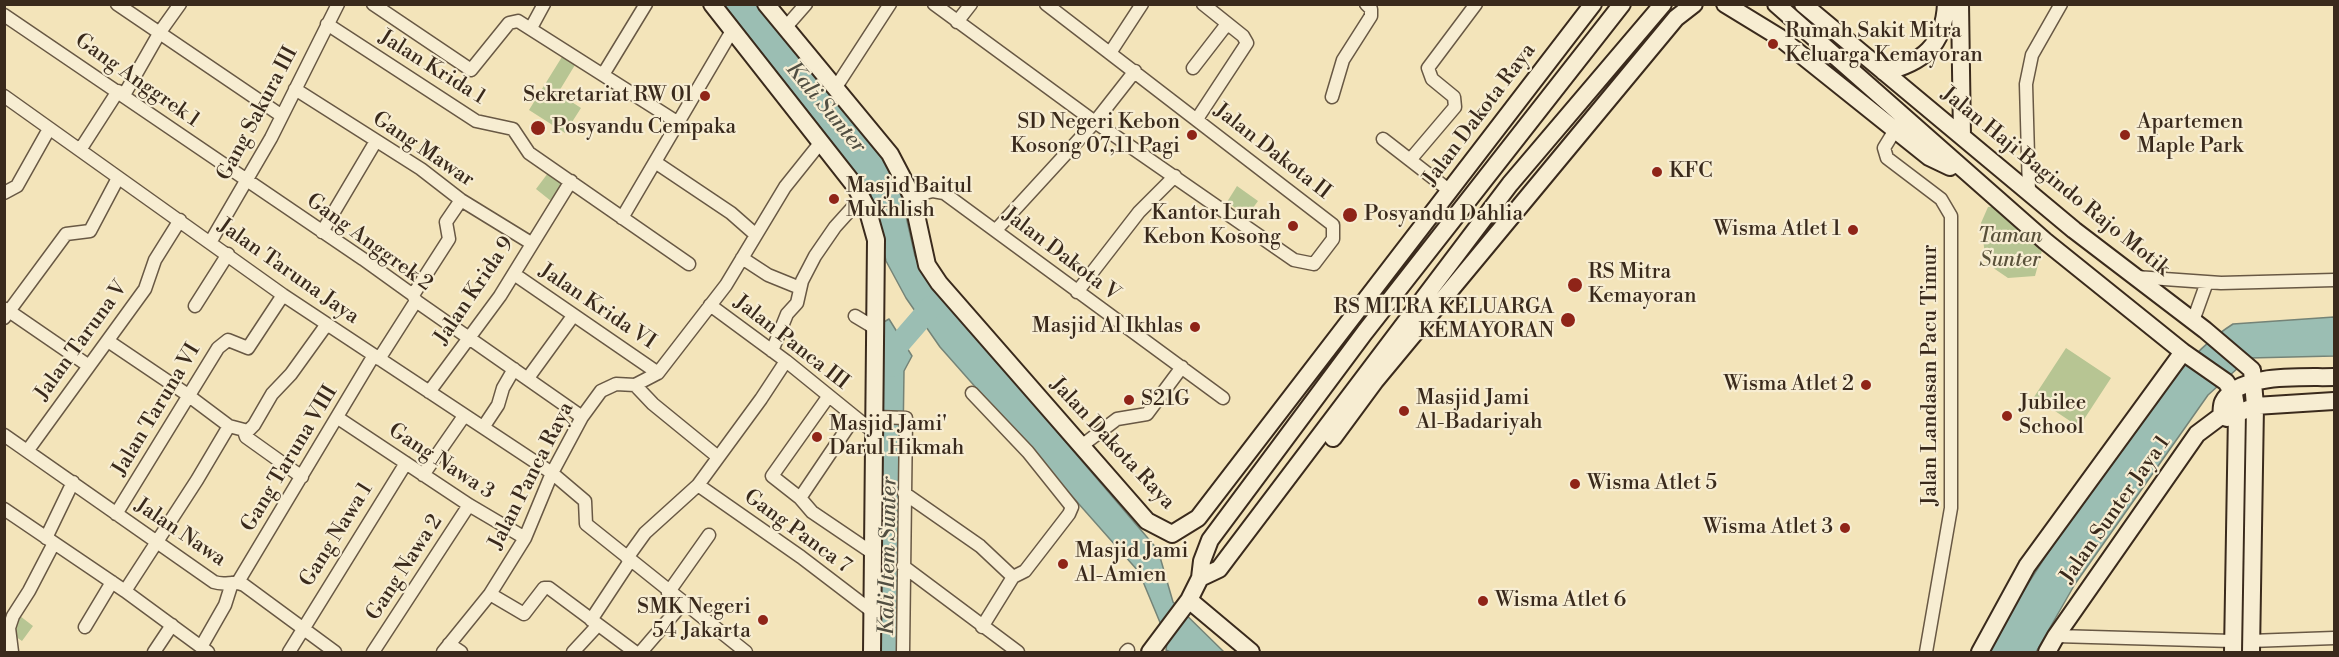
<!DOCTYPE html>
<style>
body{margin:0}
#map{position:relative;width:2339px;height:657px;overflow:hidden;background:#f3e4ba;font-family:"Libre Bodoni",serif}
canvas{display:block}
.frame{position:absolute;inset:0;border:6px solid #3a2a1c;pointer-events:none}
</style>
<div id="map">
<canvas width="2339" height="657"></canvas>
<div class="frame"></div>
</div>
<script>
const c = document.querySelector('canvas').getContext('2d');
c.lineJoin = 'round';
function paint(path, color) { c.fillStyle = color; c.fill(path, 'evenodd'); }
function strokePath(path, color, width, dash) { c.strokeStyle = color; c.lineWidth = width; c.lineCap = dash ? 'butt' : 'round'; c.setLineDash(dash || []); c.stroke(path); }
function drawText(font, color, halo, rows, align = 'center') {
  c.font = font + ' "Libre Bodoni",serif'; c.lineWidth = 4.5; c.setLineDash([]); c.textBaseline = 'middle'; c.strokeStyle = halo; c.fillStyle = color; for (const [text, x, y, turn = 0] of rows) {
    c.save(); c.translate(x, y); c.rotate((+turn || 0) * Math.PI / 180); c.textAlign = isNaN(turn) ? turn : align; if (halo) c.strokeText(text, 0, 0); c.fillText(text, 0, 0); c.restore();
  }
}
paint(new Path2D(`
 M 565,52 L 578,60 L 558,93 L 581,108 L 565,133 L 529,110 Z
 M 548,173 L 564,185 L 551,201 L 536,189 Z
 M 1237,186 L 1258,201 L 1247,216 L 1227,202 Z
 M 2001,206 L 2044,243 L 2035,276 L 2008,278 L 1986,263 L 1981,223 L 1988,207 Z
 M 2066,348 L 2111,378 L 2079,427 L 2034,397 Z
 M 20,616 L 33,626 L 22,641 L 9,632 Z`), '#b7c593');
const water = new Path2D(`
 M 724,5 L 764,5 L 884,160 L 901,194 L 915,256 L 924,276 L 1158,550 L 1173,602 L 1224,652 L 1170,652 L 1166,650 L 1172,608 L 1164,632 L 1139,572 L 940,347 L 906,298 L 886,261 L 870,191 Z
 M 2334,317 L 2334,356 L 2249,358 L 2208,395 L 2075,584 L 2036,652 L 1989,652 C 2023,586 2066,525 2110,464 C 2142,418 2185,354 2233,324 Z
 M 889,319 L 912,356 L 904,371 L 900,652 L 878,652 L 882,323 Z`);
paint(water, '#9bbeb3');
strokePath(water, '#748377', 1.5);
strokePath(new Path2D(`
 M 892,366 L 892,352 L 931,307`), '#9bbeb3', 22);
const street = new Path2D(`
 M 117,4 L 282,116
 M 373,4 L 471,70 L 509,23 L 518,21 L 677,122
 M 934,4 L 1095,122 L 1294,260 L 1314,264 L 1333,239 L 1333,225 L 1046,4
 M 4,15 L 363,259 L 413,295 L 416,301 L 582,417
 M 957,22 L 971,4
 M 327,24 L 476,121 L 513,129 L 529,153 L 689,264
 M 531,28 L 544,4
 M 785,28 L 806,4
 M 1110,53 L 1142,4
 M 1193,68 L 1227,24
 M 604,73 L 646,4
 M 836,87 L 890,4
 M 295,89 L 421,169 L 461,200 L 531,243
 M 124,95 L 160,32 L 180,4
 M 4,96 L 283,295 L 552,473 L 585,501 L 586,524 L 746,652
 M 1332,97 L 1343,60 L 1371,16 L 1371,9 L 1366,4
 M 1197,119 L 1247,43 L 1243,36 L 1203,4
 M 1895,130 L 1884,148 L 1887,158 L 1941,199 L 1951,216 L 1951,508 L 1926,652
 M 1383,139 L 1450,191
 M 80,150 L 118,91
 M 1410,160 L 1455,107 L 1454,97 L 1432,79 L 1428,68 L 1476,4
 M 655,162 L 731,213 L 756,235
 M 2029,192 L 2026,84 L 2032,55 L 2061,4
 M 4,193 L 17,186 L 49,129
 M 912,196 L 933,191 L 944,193 L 1223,398
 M 622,218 L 733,29
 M 996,230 L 1095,122 L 1135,71
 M 322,232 L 376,141
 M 211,241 L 271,138 L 338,4
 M 742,258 L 768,275 L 800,288
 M 514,274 L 658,373
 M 2136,277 L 2221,283 L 2334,280
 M 1077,292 L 1139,212 L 1175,176
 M 413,295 L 449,239 L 446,222 L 461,200
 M 710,305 L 786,361 L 876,434
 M 195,306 L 228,254
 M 6,309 L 89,366
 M 855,316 L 875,328
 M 4,318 L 66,234 L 90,231 L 118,178
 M 2193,321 L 2207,282
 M 108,341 L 185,393 L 229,426 L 248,431 L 254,425 L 272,394 L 291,374 L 327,324
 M 772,351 L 787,314 L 797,303 L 802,281 L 815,256 L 835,227 L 862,197
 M 379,359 L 416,301
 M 528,378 L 573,316
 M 635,385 L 653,404 L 718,457
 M 429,392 L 500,296 L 571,181
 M 972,393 L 1028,452 L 1072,507 L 1069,514 L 1025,571 L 1013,577 L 982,627
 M 876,417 L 906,418 L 903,652
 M 338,418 L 469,505 L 525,538
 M 854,418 L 800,498 L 812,512 L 874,554
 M 484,426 L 498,405 L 503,388 L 514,369
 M 244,431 L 246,437 L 302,477
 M 4,435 L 214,582 C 225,586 234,580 244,585 L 335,652
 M 1080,447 L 1117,419 L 1147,414 L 1182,367
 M 28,450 L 145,289 L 155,260 L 180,220
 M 423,475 L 464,416
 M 698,485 L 801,557 L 873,612
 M 904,493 L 980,546 L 1013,577
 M 800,498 L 772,476 L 828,397
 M 4,509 L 125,591 L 208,652
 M 116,514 L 218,348 L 228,340 L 248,348 L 283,295
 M 46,538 L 73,482
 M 627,558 L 645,533 L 698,485 L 761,399 L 786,361
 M 903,566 L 1018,652
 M 238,582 L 374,355
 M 125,591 L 197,480 L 229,426
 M 668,593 L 709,535
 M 490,594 L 524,614 L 544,588 L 549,588 L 635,652
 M 591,620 L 630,561
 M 85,627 L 112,582
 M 2056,636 L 2232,641
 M 2250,641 L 2334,638
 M 449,644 L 461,652
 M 201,647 L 225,605 L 232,583
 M 12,652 L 9,628 L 13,616 L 29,591 L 54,543
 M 154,652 L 172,625
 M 289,652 L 406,463
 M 373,652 L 469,505
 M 443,652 L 490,594 L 525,538 L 552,473 L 582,417 L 601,391 L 616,384 L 635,385 L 658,373 L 726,285 L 785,187 L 821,142
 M 573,652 L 598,625
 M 641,652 L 683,603
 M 1126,652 L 1128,650`);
const secondary = new Path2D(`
 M 712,4 L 855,186 L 867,208 L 876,240 L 872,652
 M 766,4 L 890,154 L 912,196 L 927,265 L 939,283 L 1147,521 L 1172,534 L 1198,518 L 1593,4
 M 1725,4 L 1779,37 L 1929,157 L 1950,167
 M 1776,4 L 2045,241 L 2183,352 L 2226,382 L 2234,394 L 2237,413 L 2233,652
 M 1803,4 L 2074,230 L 2205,330 L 2252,370 L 2255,406 L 2251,652
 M 1960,4 L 1962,136
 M 1884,72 C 1922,63 1944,46 1946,4
 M 2221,416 C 2222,413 2221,406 2223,402 C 2238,372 2306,378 2334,377
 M 1333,438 L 1375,381 L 1676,18 L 1694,4
 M 1200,578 L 1219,569 L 1228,557 L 1510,184 L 1663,4
 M 1189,600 L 1251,652
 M 1150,652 L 1189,600 L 1200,578 L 1202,561 L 1210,540 L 1365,332 L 1622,4
 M 1980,652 L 2027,566 L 2183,352
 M 2047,652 L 2056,636 L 2197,434 L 2221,416 L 2227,418 L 2255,406 L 2334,401`);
strokePath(street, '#685844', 15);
strokePath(secondary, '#3a2a1c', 20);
strokePath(street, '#f7edd2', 12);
strokePath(secondary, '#f7edd2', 16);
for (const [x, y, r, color] of [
 [1773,44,6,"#8f2418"],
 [705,96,6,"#8f2418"],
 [538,128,8,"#8f2418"],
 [1192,135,6,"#8f2418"],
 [2125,135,6,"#8f2418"],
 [1657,172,6,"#8f2418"],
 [834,199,6,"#8f2418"],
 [1350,215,8,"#8f2418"],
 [1293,226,6,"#8f2418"],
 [1853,230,6,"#8f2418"],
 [1575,285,8,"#8f2418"],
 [1568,320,8,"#8f2418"],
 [1195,327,6,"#8f2418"],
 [1866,385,6,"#8f2418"],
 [1129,400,6,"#8f2418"],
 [1404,411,6,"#8f2418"],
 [2007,416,6,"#8f2418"],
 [817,437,6,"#8f2418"],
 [1575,484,6,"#8f2418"],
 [1845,528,6,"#8f2418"],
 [1063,564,6,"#8f2418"],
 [1483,601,6,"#8f2418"],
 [763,620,6,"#8f2418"]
]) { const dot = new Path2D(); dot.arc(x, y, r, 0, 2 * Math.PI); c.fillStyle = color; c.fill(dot); strokePath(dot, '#f7edd2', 2); }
drawText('21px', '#3a2a1c', '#f7edd2', [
 ["Rumah Sakit Mitra",1785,32],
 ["Keluarga Kemayoran",1785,56],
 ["Sekretariat RW 01",693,96,"right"],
 ["SD Negeri Kebon",1180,123,"right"],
 ["Kosong 07,11 Pagi",1180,147,"right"],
 ["Apartemen",2137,123],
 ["Maple Park",2137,147],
 ["Posyandu Cempaka",552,128],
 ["KFC",1669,172],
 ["Masjid Baitul",846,187],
 ["Mukhlish",846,211],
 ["Kantor Lurah",1281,214,"right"],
 ["Kebon Kosong",1281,238,"right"],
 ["Posyandu Dahlia",1364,215],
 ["Wisma Atlet 1",1841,230,"right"],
 ["RS Mitra",1588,273],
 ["Kemayoran",1588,297],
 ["RS MITRA KELUARGA",1554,308,"right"],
 ["KEMAYORAN",1554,332,"right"],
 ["Masjid Al Ikhlas",1183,327,"right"],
 ["Wisma Atlet 2",1854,385,"right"],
 ["Masjid Jami",1416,399],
 ["Al-Badariyah",1416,423],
 ["S21G",1141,400],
 ["Jubilee",2019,404],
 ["School",2019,428],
 ["Masjid Jami'",829,425],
 ["Darul Hikmah",829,449],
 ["Wisma Atlet 5",1587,484],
 ["Wisma Atlet 3",1833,528,"right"],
 ["Masjid Jami",1075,552],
 ["Al-Amien",1075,576],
 ["Wisma Atlet 6",1495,601],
 ["SMK Negeri",751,608,"right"],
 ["54 Jakarta",751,632,"right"]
], 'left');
drawText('21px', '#3a2a1c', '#f7edd2', [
 ["Jalan Krida 1",432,68,32],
 ["Gang Anggrek 1",137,81,35],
 ["Gang Sakura III",258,114,-62],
 ["Jalan Dakota Raya",1480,115,-53],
 ["Gang Mawar",423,150,34],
 ["Jalan Dakota II",1272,152,38],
 ["Jalan Haji Bagindo Rajo Motik",2055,182,39],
 ["Gang Anggrek 2",369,243,36],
 ["Jalan Dakota V",1061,255,37],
 ["Jalan Taruna Jaya",288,272,35],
 ["Jalan Krida 9",475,291,-56],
 ["Jalan Krida VI",597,307,34],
 ["Jalan Taruna V",82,341,-54],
 ["Jalan Panca III",791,343,38],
 ["Jalan Landasan Pacu Timur",1931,375,-90],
 ["Jalan Taruna VI",157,410,-59],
 ["Jalan Dakota Raya",1112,444,47],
 ["Gang Taruna VIII",290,459,-59],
 ["Gang Nawa 3",441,462,33],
 ["Jalan Panca Raya",532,476,-63],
 ["Jalan Sunter Jaya 1",2116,510,-55],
 ["Gang Panca 7",797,532,36],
 ["Jalan Nawa",180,533,34],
 ["Gang Nawa 1",337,535,-58],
 ["Gang Nawa 2",405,568,-57]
]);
drawText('italic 21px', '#59513a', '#f7edd2', [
 ["Taman",2010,237],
 ["Sunter",2010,261]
]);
drawText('italic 22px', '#524f42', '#f7edd2', [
 ["Kali Sunter",825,108,50],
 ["Kali Item Sunter",889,556,-89]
]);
</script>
